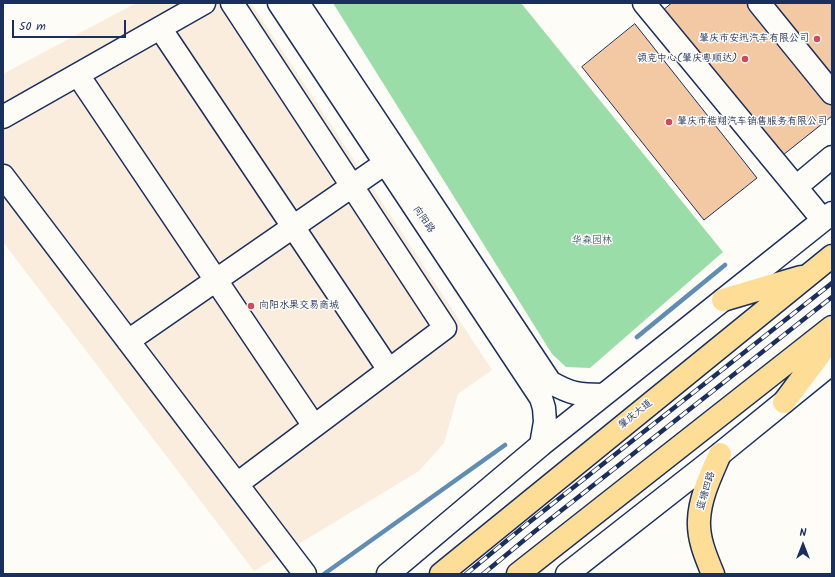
<!DOCTYPE html>
<meta charset="utf-8">
<style>
body{margin:0}
#map{position:relative;width:835px;height:577px;overflow:hidden;background:#fdfcf7;font-family:Kalam,sans-serif}
canvas{display:block}
.frame{position:absolute;inset:0;border:4px solid #1b2f5e;pointer-events:none}
.north{position:absolute;left:783px;top:525px;width:40px;height:40px;-webkit-text-stroke:3px #fdfcf7;paint-order:stroke;rotate:0deg;font-size:11px;font-weight:700;line-height:16px;text-align:center;color:#1b2f5e}
.north::after{content:'';display:block;margin:auto;width:14px;height:18px;background:#1b2f5e;clip-path:polygon(50% 0,100% 100%,50% 72%,0 100%)}
.scale{position:absolute;left:12px;top:20px;width:114px;height:18px;box-sizing:border-box;border:2px solid #1b2f5e;border-top:0;padding-left:5px;font-size:12px;line-height:14px;white-space:nowrap;color:#1b2f5e;-webkit-text-stroke:3px #fdfcf7;paint-order:stroke}
</style>
<div id="map">
<canvas width="835" height="577"></canvas>
<div class="frame"></div>
<div class="north">N</div>
<div class="scale">50 m</div>
</div>
<script>
const c = document.querySelector('canvas').getContext('2d');
c.lineJoin = 'round';
function paint(path, color) { c.fillStyle = color; c.fill(path, 'evenodd'); }
function strokePath(path, color, width, dash) { c.strokeStyle = color; c.lineWidth = width; c.lineCap = dash ? 'butt' : 'round'; c.setLineDash(dash || []); c.stroke(path); }
function drawText(font, color, halo, rows, align = 'center') {
  c.font = font + ' Kalam,"LXGW WenKai TC",sans-serif'; c.lineWidth = 3; c.setLineDash([]); c.textBaseline = 'middle'; c.strokeStyle = halo; c.fillStyle = color; for (const [text, x, y, turn = 0] of rows) {
    c.save(); c.translate(x, y); c.rotate((+turn || 0) * Math.PI / 180); c.textAlign = isNaN(turn) ? turn : align; if (halo) c.strokeText(text, 0, 0); c.fillText(text, 0, 0); c.restore();
  }
}
paint(new Path2D(`
 M 136,3 L 251,3 L 492,370 L 458,394 L 444,443 L 419,471 L 254,571 L 3,242 L 3,74 Z`), '#faedde');
paint(new Path2D(`
 M 333,3 L 521,3 L 723,252 L 590,368 L 566,367 L 552,354 Z`), '#9bdda8');
strokePath(new Path2D(`
 M 637,337 L 725,265
 M 324,574 L 505,445`), '#5f8db4', 4.5);
const building = new Path2D(`
 M 672,3 L 748,3 L 832,104 L 832,116 L 778,159 L 659,14 Z
 M 772,3 L 832,3 L 832,75 Z
 M 635,24 L 757,178 L 704,220 L 582,67 Z`);
paint(building, '#f3c9a3');
strokePath(building, '#1b2f5e', 1);
const minor = new Path2D(`
 M 232,3 L 445,328 L 237,484
 M 279,3 L 541,398 L 544,408 L 545,422 L 541,445
 M 298,3 L 550,382 C 571,394 579,395 603,395
 M 644,3 L 823,220
 M 759,3 L 832,93
 M 160,28 L 389,370
 M 78,75 L 314,426
 M 3,117 L 204,3
 M 3,176 L 305,574
 M 796,187 L 832,157
 M 128,341 L 397,155
 M 388,574 L 541,445 L 832,213
 M 567,574 L 720,454 L 832,363`);
const major = new Path2D(`
 M 713,574 C 706,557 698,539 699,520 C 700,497 711,475 720,454`);
const highway = new Path2D(`
 M 723,300 L 801,277
 M 784,402 L 832,338
 M 441,574 L 832,256
 M 518,574 L 832,327`);
strokePath(minor, '#1b2f5e', 25);
strokePath(major, '#1b2f5e', 25);
strokePath(highway, '#1b2f5e', 25);
strokePath(minor, '#fdfcf7', 22);
strokePath(major, '#fedd96', 22);
strokePath(highway, '#fedd96', 22);
const rail = new Path2D(`
 M 466,574 L 527,524 L 832,283
 M 483,574 L 534,532 L 832,297`);
strokePath(rail, '#1b2f5e', 4.5);
strokePath(rail, '#fdfcf7', 3, [9]);
for (const [x, y, r, color] of [
 [817,39,4,"#d1495b"],
 [745,59,4,"#d1495b"],
 [669,122,4,"#d1495b"],
 [251,306,4,"#d1495b"]
]) { const dot = new Path2D(); dot.arc(x, y, r, 0, 2 * Math.PI); c.fillStyle = color; c.fill(dot); strokePath(dot, '#fdfcf7', 1.5); }
drawText('10px', '#1b2f5e', '#fdfcf7', [
 ["肇庆市安迅汽车有限公司",809,39],
 ["领克中心(肇庆粤顺达)",737,59],
 ["肇庆市楷翔汽车销售服务有限公司",677,122,"left"],
 ["向阳水果交易商城",259,306,"left"]
], 'right');
drawText('10px', '#1b2f5e', '#fdfcf7', [
 ["向阳路",423,220,56],
 ["肇庆大道",636,415,-39],
 ["蓝塘四路",707,491,-73]
]);
drawText('10px', '#3b5a70', '#fdfcf7', [
 ["华森园林",592,241]
]);
</script>
